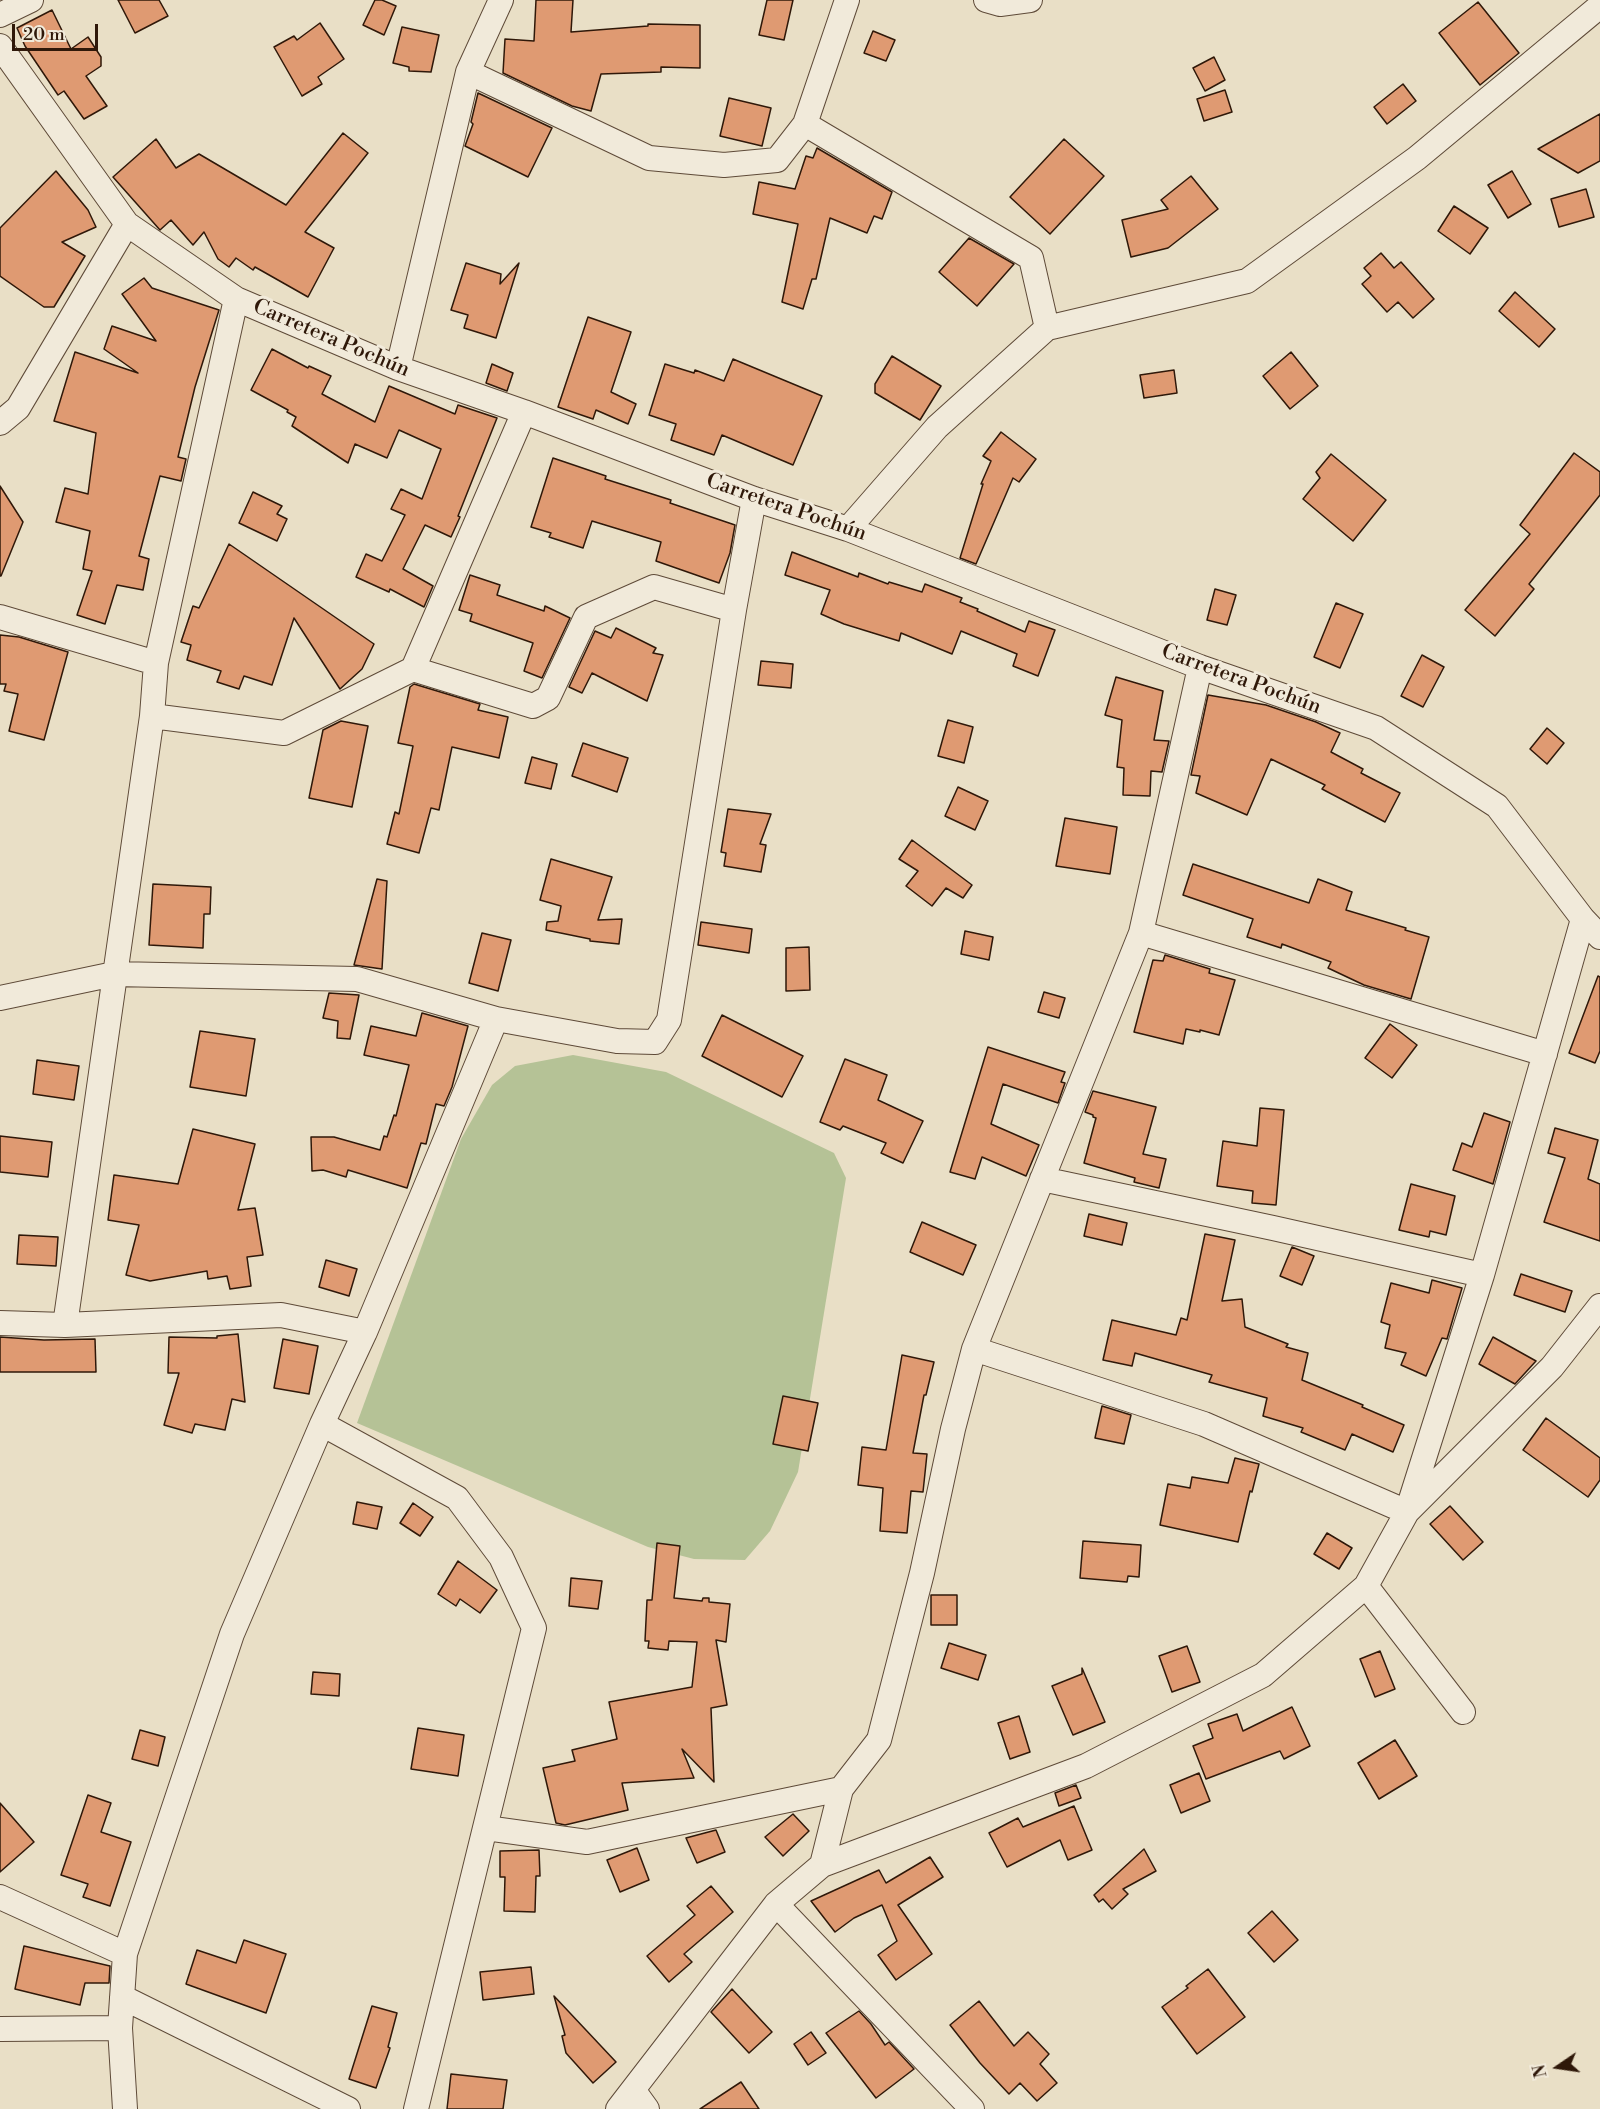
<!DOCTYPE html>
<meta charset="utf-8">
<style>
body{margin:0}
#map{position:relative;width:1600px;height:2109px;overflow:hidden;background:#e9dfc6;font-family:"Libre Bodoni",serif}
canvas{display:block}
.north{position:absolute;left:1528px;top:2037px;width:60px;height:60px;-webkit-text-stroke:4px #f1eada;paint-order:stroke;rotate:257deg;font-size:16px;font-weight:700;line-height:24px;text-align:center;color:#2f1809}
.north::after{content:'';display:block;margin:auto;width:21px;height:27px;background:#2f1809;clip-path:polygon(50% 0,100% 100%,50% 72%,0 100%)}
.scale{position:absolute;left:12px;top:24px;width:86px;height:27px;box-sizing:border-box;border:3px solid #2f1809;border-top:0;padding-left:8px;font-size:18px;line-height:21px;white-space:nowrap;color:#2f1809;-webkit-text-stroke:4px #f1eada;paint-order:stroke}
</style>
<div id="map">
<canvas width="1600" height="2109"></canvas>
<div class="north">N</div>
<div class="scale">20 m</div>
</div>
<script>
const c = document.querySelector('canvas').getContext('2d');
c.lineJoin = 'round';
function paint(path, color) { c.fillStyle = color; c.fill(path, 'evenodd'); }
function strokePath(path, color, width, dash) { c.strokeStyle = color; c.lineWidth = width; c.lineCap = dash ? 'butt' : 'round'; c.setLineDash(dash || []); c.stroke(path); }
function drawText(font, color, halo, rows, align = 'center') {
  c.font = font + ' "Libre Bodoni",serif'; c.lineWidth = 6; c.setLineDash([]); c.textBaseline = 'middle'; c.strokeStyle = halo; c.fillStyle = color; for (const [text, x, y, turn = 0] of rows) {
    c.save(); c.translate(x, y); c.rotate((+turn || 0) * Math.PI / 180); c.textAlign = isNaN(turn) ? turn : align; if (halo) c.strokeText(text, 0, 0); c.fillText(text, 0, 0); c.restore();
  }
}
paint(new Path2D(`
 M 573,1055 L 666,1072 L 834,1153 L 846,1178 L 798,1472 L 770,1531 L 745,1560 L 694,1559 L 648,1547 L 357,1423 L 461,1139 L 492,1085 L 515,1066 Z`), '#b5c296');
const building = new Path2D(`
 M 118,0 L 159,0 L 168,16 L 135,33 Z
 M 375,0 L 382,0 L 396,6 L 384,35 L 363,25 Z
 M 536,0 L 573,0 L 571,32 L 648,26 L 648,24 L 700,25 L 700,68 L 661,67 L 661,72 L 601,74 L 591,111 L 572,106 L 503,73 L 505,39 L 534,41 Z
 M 767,0 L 793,0 L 784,40 L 759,35 Z
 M 1478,2 L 1519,53 L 1480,85 L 1439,33 Z
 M 52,10 L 71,49 L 88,37 L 101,57 L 101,66 L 86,76 L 107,106 L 84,119 L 64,91 L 58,95 L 25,46 L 17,28 Z
 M 320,23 L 344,59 L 318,77 L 322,84 L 302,96 L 274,47 L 294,36 L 297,40 Z
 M 402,27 L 439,35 L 431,72 L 409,71 L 409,67 L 393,63 Z
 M 873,31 L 895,40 L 886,61 L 864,53 Z
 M 1214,57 L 1225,80 L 1205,91 L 1193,68 Z
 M 1403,84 L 1416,101 L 1387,124 L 1374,107 Z
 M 1225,90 L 1232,112 L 1204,121 L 1197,99 Z
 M 478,93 L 552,128 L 528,177 L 465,146 L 473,124 L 471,122 Z
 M 729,98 L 771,108 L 762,146 L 720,136 Z
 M 1600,114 L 1600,161 L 1578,173 L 1538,149 Z
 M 343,133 L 368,153 L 305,232 L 334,248 L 308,297 L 255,267 L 253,270 L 236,258 L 229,267 L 218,259 L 204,232 L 193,245 L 171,220 L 160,230 L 113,177 L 156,139 L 176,168 L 199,154 L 286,205 Z
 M 1064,139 L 1104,176 L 1050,234 L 1010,197 Z
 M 817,148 L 892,192 L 882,219 L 874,216 L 867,233 L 830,218 L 816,279 L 812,279 L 803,309 L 782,302 L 798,224 L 753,214 L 759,182 L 795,189 L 806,156 L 813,158 Z
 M 56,171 L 88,210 L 96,227 L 62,242 L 85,256 L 54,307 L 44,307 L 0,276 L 0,228 Z
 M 1512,171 L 1531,204 L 1508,218 L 1488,185 Z
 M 1191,176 L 1218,209 L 1168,248 L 1131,257 L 1122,220 L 1168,209 L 1161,200 Z
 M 1586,189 L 1594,217 L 1559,227 L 1551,199 Z
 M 1454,206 L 1488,228 L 1470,254 L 1438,231 Z
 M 969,238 L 1014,264 L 977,306 L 939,272 Z
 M 1381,253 L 1394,268 L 1401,262 L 1434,299 L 1413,318 L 1398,302 L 1387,312 L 1362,284 L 1371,276 L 1364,268 Z
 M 466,263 L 501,274 L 500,284 L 519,263 L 496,338 L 464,328 L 468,315 L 451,310 Z
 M 144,278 L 152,288 L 219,310 L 195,387 L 178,457 L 186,459 L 181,481 L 160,476 L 139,556 L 149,559 L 143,590 L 117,585 L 105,624 L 77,615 L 92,571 L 83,569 L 90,531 L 56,522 L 65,488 L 88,494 L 96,433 L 54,421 L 75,352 L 138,373 L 104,349 L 112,326 L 156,341 L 122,294 Z
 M 1515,292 L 1555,329 L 1539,347 L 1499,311 Z
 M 588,317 L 631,332 L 611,392 L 636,404 L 628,424 L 596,410 L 593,419 L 558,407 Z
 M 272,349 L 308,368 L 309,366 L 331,376 L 322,394 L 375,422 L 389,386 L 455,414 L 458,405 L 497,418 L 458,516 L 460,517 L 451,537 L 425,525 L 403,569 L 433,586 L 424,607 L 390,589 L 389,592 L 356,577 L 366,554 L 382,561 L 405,515 L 391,509 L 401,489 L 422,499 L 441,449 L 399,430 L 387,458 L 355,444 L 348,463 L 292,426 L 296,417 L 287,412 L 288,410 L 251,390 Z
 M 1291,352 L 1318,386 L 1290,409 L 1263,376 Z
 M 892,356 L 941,386 L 920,420 L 875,393 L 875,384 Z
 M 733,359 L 822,396 L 793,465 L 722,435 L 714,455 L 671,440 L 676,424 L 649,415 L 665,364 L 694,373 L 695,370 L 724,381 Z
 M 492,364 L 513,373 L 507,391 L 486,383 Z
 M 1174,370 L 1177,393 L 1144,398 L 1140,375 Z
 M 1001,432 L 1036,459 L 1019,482 L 1013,478 L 976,564 L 960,558 L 983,484 L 981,484 L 991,461 L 983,456 Z
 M 1574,453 L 1600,472 L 1600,495 L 1529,584 L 1534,589 L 1495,636 L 1465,610 L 1530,534 L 1520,525 Z
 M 1331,454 L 1386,500 L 1353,541 L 1303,499 L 1320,478 L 1316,472 Z
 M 553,458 L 606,476 L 605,479 L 671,500 L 670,503 L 735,525 L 730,553 L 719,583 L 656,561 L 661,542 L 592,521 L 583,548 L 549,537 L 551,533 L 531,527 Z
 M 0,486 L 23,522 L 1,576 L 0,576 Z
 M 253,492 L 282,506 L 277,514 L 287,519 L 277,541 L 239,523 Z
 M 229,544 L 374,644 L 362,669 L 340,689 L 294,618 L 272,685 L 244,676 L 239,689 L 217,682 L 221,671 L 187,660 L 191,645 L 181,642 L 193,606 L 199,608 Z
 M 792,552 L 858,577 L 859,573 L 888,584 L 889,582 L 922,592 L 925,584 L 962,598 L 960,602 L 978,609 L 977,611 L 1025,632 L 1029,621 L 1055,630 L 1038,676 L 1013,666 L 1017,654 L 961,631 L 952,654 L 901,633 L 899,641 L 844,624 L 821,614 L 830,590 L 785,575 Z
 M 470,575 L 500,585 L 497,595 L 544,611 L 545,606 L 570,618 L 542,678 L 524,671 L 533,643 L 470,621 L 472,614 L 459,610 Z
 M 1215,589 L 1236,595 L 1227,625 L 1207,620 Z
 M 1336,603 L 1363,614 L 1340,668 L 1314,657 Z
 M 616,628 L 656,648 L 653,653 L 663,655 L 647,701 L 592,673 L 582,693 L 569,687 L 595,631 L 611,638 Z
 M 0,635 L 19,637 L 68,652 L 44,740 L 9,731 L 18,694 L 4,691 L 6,684 L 0,684 Z
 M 1422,655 L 1444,667 L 1423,707 L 1401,696 Z
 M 761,661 L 793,664 L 791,688 L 758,685 Z
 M 1116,677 L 1163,691 L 1154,740 L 1169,741 L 1162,772 L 1151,771 L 1150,796 L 1123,795 L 1124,768 L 1117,767 L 1122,720 L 1105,715 Z
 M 414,684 L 480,704 L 478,710 L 508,717 L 499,758 L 452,747 L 439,810 L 431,808 L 419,853 L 387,844 L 395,812 L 399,814 L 413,746 L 398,743 L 410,687 Z
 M 1208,695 L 1266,705 L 1316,722 L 1340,733 L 1331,752 L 1363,769 L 1361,773 L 1400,793 L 1385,822 L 1322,789 L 1325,785 L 1271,759 L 1247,815 L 1196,793 L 1200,776 L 1191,775 Z
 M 948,720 L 973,727 L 964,763 L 938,756 Z
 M 341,721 L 368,726 L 352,807 L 309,798 L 323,730 Z
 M 1547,728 L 1564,743 L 1547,764 L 1530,749 Z
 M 583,743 L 628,758 L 617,792 L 572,776 Z
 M 532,757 L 557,764 L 551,789 L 525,783 Z
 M 958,787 L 988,801 L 975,830 L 945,816 Z
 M 728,809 L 771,814 L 760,844 L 766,845 L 761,872 L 724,866 L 726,853 L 721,852 Z
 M 1065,818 L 1117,827 L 1110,874 L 1056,866 Z
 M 912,840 L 972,885 L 963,898 L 946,888 L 932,906 L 906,886 L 918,871 L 899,859 Z
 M 551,859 L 612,877 L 598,920 L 622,919 L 619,944 L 590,941 L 590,939 L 546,930 L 547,922 L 558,921 L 561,906 L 540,900 Z
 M 1193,864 L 1309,903 L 1318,879 L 1352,892 L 1346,910 L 1406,928 L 1405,930 L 1429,937 L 1411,999 L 1364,985 L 1328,968 L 1331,962 L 1282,944 L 1281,948 L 1247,937 L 1253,919 L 1183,895 Z
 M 377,879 L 387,881 L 382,969 L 354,965 Z
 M 153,884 L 211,887 L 210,914 L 204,914 L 203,948 L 149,945 Z
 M 701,922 L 752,929 L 749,953 L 698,945 Z
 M 965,931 L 993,937 L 989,960 L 961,954 Z
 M 482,933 L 511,940 L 498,991 L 469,983 Z
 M 809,947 L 810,990 L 786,991 L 786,948 Z
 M 1165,955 L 1210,969 L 1209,973 L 1235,980 L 1219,1035 L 1200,1030 L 1200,1032 L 1186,1029 L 1183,1044 L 1134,1032 L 1153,960 L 1163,961 Z
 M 1598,976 L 1600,977 L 1600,1051 L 1595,1063 L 1569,1053 Z
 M 1044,992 L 1065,998 L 1059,1018 L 1038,1012 Z
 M 329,993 L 359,995 L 350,1039 L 337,1038 L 338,1021 L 323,1018 Z
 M 422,1013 L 468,1026 L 452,1087 L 444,1106 L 436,1104 L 426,1144 L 421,1143 L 407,1188 L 348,1170 L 346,1177 L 323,1170 L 312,1171 L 311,1137 L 334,1137 L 380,1150 L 384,1136 L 387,1137 L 394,1115 L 396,1116 L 409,1065 L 364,1055 L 371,1026 L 416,1036 Z
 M 722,1015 L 803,1056 L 782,1097 L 702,1056 Z
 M 1390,1024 L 1417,1045 L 1392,1078 L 1365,1058 Z
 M 200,1031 L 255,1039 L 246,1096 L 190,1087 Z
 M 988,1047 L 1065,1072 L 1061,1082 L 1065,1083 L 1058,1103 L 1003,1084 L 991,1124 L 1039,1145 L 1026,1176 L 982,1157 L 975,1179 L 950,1172 Z
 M 845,1059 L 887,1075 L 878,1100 L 923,1121 L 903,1163 L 881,1153 L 886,1143 L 843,1126 L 840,1130 L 820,1122 Z
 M 37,1060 L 79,1066 L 74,1100 L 33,1094 Z
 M 1093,1091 L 1156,1107 L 1143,1154 L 1166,1159 L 1159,1188 L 1134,1182 L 1135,1178 L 1084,1163 L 1096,1118 L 1093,1117 L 1093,1115 L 1085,1112 Z
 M 1260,1108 L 1284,1110 L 1276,1205 L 1252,1203 L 1253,1191 L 1217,1186 L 1223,1141 L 1257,1146 Z
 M 1484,1113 L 1510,1122 L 1493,1184 L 1453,1170 L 1462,1143 L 1472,1147 Z
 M 1555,1128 L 1598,1140 L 1588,1179 L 1600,1184 L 1600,1241 L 1544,1222 L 1565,1158 L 1548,1153 Z
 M 193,1129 L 255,1144 L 238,1210 L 255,1208 L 263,1255 L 247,1257 L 251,1286 L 230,1289 L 227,1276 L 208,1279 L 207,1271 L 150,1281 L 126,1275 L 139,1225 L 108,1220 L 114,1175 L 178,1184 Z
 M 0,1136 L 52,1142 L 48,1177 L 0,1172 Z
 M 1411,1184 L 1455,1196 L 1446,1235 L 1430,1231 L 1429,1237 L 1399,1230 Z
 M 1089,1214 L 1127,1223 L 1122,1245 L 1084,1236 Z
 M 922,1222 L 976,1245 L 963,1275 L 910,1252 Z
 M 1205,1234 L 1235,1240 L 1222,1301 L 1242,1299 L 1245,1327 L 1288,1344 L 1286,1347 L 1308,1353 L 1302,1380 L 1363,1405 L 1362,1407 L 1404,1425 L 1393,1452 L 1352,1434 L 1345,1450 L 1301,1432 L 1303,1428 L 1263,1416 L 1267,1398 L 1209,1382 L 1212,1375 L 1135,1353 L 1132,1366 L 1103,1360 L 1112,1320 L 1176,1335 L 1181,1318 L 1187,1320 Z
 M 19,1235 L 58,1237 L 56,1266 L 17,1264 Z
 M 1292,1247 L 1314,1256 L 1302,1285 L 1280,1276 Z
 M 326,1260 L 357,1269 L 349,1296 L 319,1287 Z
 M 1521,1274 L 1572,1291 L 1565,1312 L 1514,1295 Z
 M 1432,1280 L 1462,1288 L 1447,1339 L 1442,1338 L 1426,1376 L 1401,1365 L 1406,1353 L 1385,1348 L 1390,1325 L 1381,1322 L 1391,1283 L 1429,1293 Z
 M 238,1334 L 245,1402 L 232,1399 L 225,1430 L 195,1424 L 192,1433 L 164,1425 L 179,1373 L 168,1373 L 169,1337 L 217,1338 L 217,1336 Z
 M 0,1337 L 44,1340 L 95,1339 L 96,1372 L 0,1372 Z
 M 1493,1337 L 1536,1361 L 1515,1384 L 1479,1364 Z
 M 283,1339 L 318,1346 L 309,1394 L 274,1388 Z
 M 902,1355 L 934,1362 L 926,1395 L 924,1395 L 913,1453 L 927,1454 L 923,1492 L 911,1491 L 907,1533 L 880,1531 L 883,1488 L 858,1485 L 862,1447 L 886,1450 Z
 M 783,1396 L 818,1403 L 808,1451 L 773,1444 Z
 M 1102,1406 L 1131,1415 L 1124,1444 L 1095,1438 Z
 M 1546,1418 L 1600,1458 L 1600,1480 L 1588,1497 L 1523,1450 Z
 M 1235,1458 L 1259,1464 L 1252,1492 L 1250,1491 L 1238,1542 L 1160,1525 L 1168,1484 L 1190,1488 L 1192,1477 L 1228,1483 Z
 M 357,1502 L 382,1507 L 377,1529 L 353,1524 Z
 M 413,1503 L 433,1517 L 420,1536 L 400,1523 Z
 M 1450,1506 L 1483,1542 L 1463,1560 L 1430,1524 Z
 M 1327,1533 L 1352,1548 L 1339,1569 L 1314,1554 Z
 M 1083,1541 L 1141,1545 L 1139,1577 L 1128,1576 L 1127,1582 L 1080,1578 Z
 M 657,1543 L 680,1546 L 674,1598 L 702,1601 L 703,1598 L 709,1598 L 709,1602 L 730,1604 L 726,1642 L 716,1640 L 727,1705 L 711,1708 L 714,1782 L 682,1749 L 694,1778 L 622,1783 L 628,1810 L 565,1825 L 556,1823 L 543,1768 L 575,1761 L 572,1750 L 617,1739 L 609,1702 L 692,1687 L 697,1642 L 669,1641 L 668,1650 L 648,1648 L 649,1641 L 645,1641 L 647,1600 L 652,1600 Z
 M 458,1561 L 497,1590 L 480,1613 L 460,1599 L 456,1606 L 438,1594 Z
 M 571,1578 L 602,1581 L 598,1609 L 569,1606 Z
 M 931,1595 L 957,1595 L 957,1625 L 931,1625 Z
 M 949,1643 L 986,1655 L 978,1680 L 941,1668 Z
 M 1187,1646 L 1200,1682 L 1172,1692 L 1159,1656 Z
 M 1380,1651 L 1395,1689 L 1375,1697 L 1360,1659 Z
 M 1082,1668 L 1105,1722 L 1073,1735 L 1052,1686 L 1082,1674 Z
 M 313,1672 L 340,1674 L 339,1696 L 311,1694 Z
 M 1292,1707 L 1310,1746 L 1284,1759 L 1280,1751 L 1206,1779 L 1193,1746 L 1213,1738 L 1208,1724 L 1237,1714 L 1243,1731 Z
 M 1019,1716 L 1030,1752 L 1010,1759 L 998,1723 Z
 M 418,1728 L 464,1735 L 458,1776 L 411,1769 Z
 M 140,1730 L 165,1737 L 158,1766 L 132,1759 Z
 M 1395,1740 L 1417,1776 L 1379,1799 L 1358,1763 Z
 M 1199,1773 L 1210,1801 L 1181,1813 L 1170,1785 Z
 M 1076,1785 L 1081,1798 L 1059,1806 L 1055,1793 Z
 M 88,1795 L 111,1803 L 101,1832 L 131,1842 L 110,1906 L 83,1897 L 88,1884 L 61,1875 Z
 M 0,1803 L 34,1842 L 0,1872 Z
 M 1074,1806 L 1092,1850 L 1068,1860 L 1060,1840 L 1007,1867 L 989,1833 L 1018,1818 L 1023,1827 Z
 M 793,1814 L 809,1831 L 783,1856 L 765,1837 Z
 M 716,1830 L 725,1852 L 697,1863 L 686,1838 Z
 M 637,1848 L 649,1880 L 620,1892 L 607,1860 Z
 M 1144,1849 L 1156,1871 L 1123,1889 L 1128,1894 L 1112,1909 L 1103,1899 L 1099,1902 L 1094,1895 Z
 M 539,1850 L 540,1876 L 536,1876 L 535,1912 L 504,1911 L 505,1877 L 500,1877 L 500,1851 Z
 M 930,1857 L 943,1877 L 898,1905 L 932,1954 L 896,1980 L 878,1955 L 897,1941 L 882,1905 L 854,1918 L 835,1932 L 811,1901 L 879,1870 L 886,1883 Z
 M 711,1886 L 733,1912 L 684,1954 L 692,1962 L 669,1982 L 647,1956 L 695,1915 L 687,1906 Z
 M 1272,1911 L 1298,1940 L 1274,1962 L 1248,1933 Z
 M 244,1940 L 286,1954 L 266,2013 L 186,1984 L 197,1950 L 236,1963 Z
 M 24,1946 L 110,1966 L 109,1983 L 85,1983 L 80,2005 L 15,1989 Z
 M 531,1967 L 534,1994 L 483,2000 L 480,1972 Z
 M 1208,1969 L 1245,2017 L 1197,2054 L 1162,2007 L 1188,1988 L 1186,1986 Z
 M 732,1989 L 772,2032 L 749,2053 L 711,2012 Z
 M 554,1996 L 616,2062 L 593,2083 L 566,2053 L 562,2036 L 565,2035 Z
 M 979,2001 L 1014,2046 L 1028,2032 L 1049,2054 L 1040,2064 L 1057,2083 L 1037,2101 L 1020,2083 L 1009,2094 L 980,2063 L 950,2025 Z
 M 372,2006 L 397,2013 L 388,2047 L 390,2048 L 376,2088 L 349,2079 Z
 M 859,2011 L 871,2024 L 885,2045 L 889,2042 L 914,2069 L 876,2098 L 826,2033 Z
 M 811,2032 L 826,2053 L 808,2065 L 794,2044 Z
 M 451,2074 L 507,2080 L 503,2109 L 447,2109 Z
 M 741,2082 L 759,2109 L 700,2109 Z`);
paint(building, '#df9a72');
strokePath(building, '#2f1809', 1.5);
const minor = new Path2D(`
 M 986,0 L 1000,4 L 1030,0
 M 0,15 L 31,0
 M 0,46 L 127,224 L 236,299 L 398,368 L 524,412 L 754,499 L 848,529 L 1200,667 L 1376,728 L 1497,806 L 1583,919 L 1600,937
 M 468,72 L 649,158 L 724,165 L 777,160 L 805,124 L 1031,258 L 1047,328
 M 805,124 L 847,0
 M 398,368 L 468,72 L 501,0
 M 0,423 L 18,408 L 127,224
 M 848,529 L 937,427 L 1047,328 L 1247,281 L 1417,158 L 1600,6
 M 0,617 L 156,663
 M 413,669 L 533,706 L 548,698 L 586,617 L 654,587 L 734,610
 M 152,716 L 284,733 L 413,669 L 524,412
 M 1141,933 L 1545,1054
 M 0,998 L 114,974 L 357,979 L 496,1019 L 617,1041 L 655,1042 L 669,1020 L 734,610 L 754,499
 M 1042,1179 L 1273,1228 L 1482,1275
 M 0,1323 L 65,1325 L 281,1315 L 365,1332
 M 65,1325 L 152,716 L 156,663 L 236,299
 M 974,1349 L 1204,1424 L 1407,1512 L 1482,1275 L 1583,919
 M 322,1424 L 457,1498 L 501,1557 L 534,1628 L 416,2109
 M 1366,1586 L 1463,1712
 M 486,1828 L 587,1842 L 841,1789
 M 822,1865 L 841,1789 L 879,1740 L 922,1573 L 953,1429 L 974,1349 L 1141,933 L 1200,667
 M 0,1897 L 125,1954
 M 776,1904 L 972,2109
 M 122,1997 L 348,2109
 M 0,2029 L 120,2028
 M 634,2091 L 647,2109
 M 125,2109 L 120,2028 L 125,1954 L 232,1634 L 322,1424 L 365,1332 L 496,1019
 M 618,2109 L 776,1904 L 822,1865 L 1086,1766 L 1263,1675 L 1366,1586 L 1407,1512 L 1552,1367 L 1600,1306`);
strokePath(minor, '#5e4a38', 26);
strokePath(minor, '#f1eada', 24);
drawText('21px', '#2f1809', '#f1eada', [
 ["Carretera Pochún",331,339,23],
 ["Carretera Pochún",786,508,19],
 ["Carretera Pochún",1241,680,20]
]);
</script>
